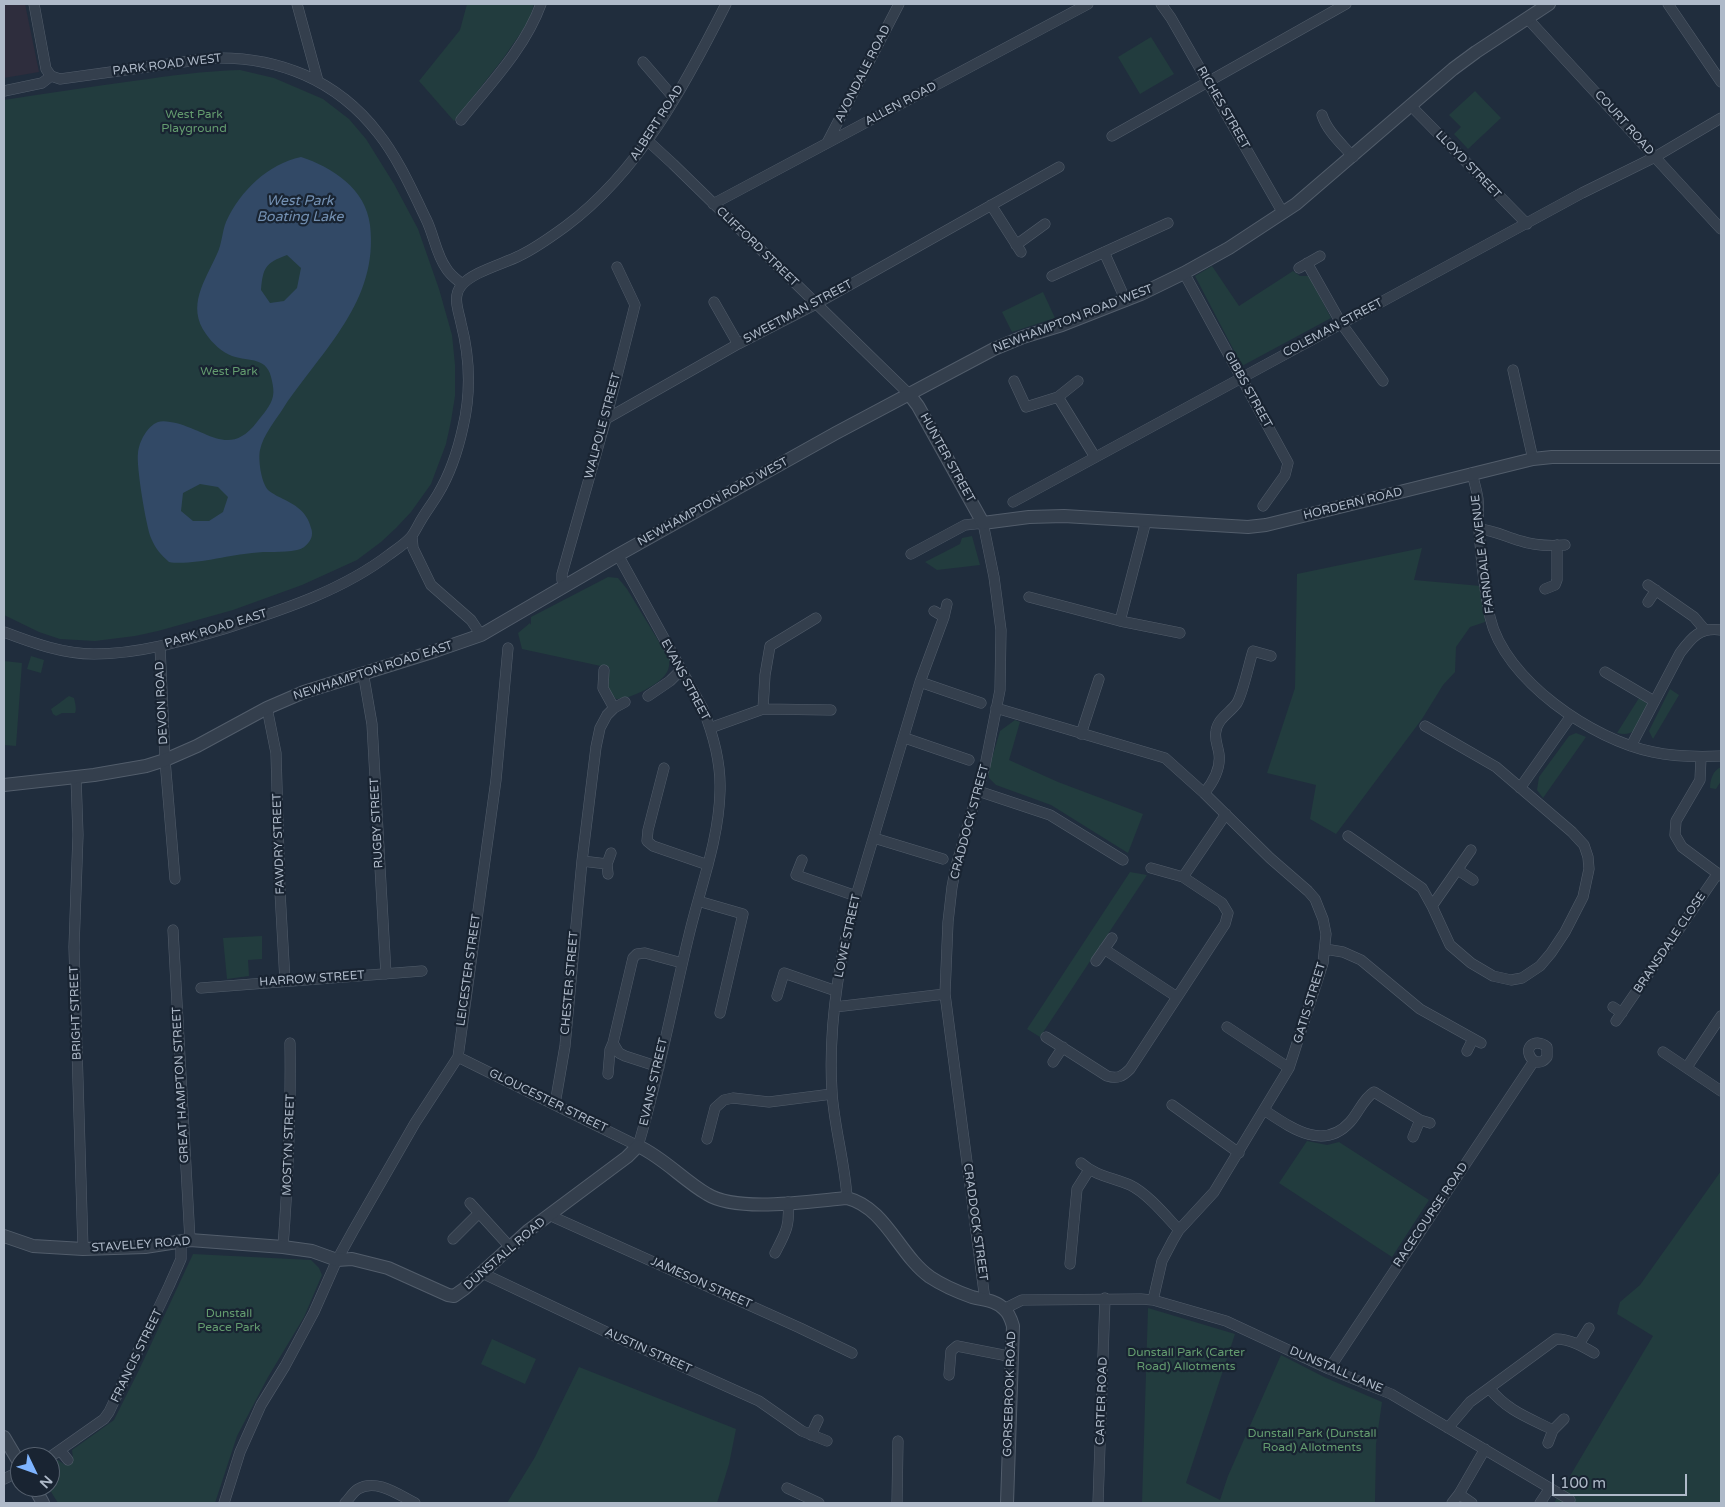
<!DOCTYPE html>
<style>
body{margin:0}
#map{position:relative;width:1725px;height:1507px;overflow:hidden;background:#202d3d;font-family:"Varela Round",sans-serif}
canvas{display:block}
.frame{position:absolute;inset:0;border:5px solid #afbac9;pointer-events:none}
.north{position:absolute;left:10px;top:1447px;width:50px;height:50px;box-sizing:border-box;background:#192432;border:1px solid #55606e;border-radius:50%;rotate:132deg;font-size:14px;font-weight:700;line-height:20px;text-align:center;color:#afbac9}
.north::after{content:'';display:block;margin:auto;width:18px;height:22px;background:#7eb4ff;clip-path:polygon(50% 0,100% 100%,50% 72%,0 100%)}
.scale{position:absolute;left:1552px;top:1474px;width:135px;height:22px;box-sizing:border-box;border:2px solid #afbac9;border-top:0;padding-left:6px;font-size:15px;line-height:18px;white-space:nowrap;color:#afbac9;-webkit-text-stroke:4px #192432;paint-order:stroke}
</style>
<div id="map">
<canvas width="1725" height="1507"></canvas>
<div class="frame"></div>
<div class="north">N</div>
<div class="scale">100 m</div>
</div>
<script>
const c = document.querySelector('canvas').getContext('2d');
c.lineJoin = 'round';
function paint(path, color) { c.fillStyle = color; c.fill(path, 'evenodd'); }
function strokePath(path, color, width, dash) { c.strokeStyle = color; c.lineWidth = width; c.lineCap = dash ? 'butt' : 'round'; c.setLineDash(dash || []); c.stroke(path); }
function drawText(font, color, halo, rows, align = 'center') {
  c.font = font + ' "Varela Round",sans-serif'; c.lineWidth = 4.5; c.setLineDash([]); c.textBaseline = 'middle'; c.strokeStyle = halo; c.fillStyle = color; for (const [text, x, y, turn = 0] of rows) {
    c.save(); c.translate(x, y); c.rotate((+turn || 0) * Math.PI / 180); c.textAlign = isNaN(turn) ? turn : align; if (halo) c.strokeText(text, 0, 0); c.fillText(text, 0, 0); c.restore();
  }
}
paint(new Path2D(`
 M 4,4 L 25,4 L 39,72 L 4,78 Z`), '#2e2d3d');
paint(new Path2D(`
 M 467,4 L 534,4 L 529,21 L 502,60 L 454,121 L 419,81 L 460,30 Z
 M 1151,37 L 1174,74 L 1140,94 L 1118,57 Z
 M 240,70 L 274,78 L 323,99 L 349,119 L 366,139 L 394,184 L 418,229 L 439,289 L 452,335 L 455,365 L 455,396 L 451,421 L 446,444 L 431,484 L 411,512 L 396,528 L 381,542 L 357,560 L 302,585 L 233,610 L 158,631 L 135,636 L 95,641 L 60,639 L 39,632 L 4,615 L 4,100 C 47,93 90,87 133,81 C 169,76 204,71 240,70 Z
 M 1475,91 L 1501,118 L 1468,149 L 1454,134 L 1461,127 L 1449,115 Z
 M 1212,266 L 1239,306 L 1293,271 L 1300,276 L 1309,276 L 1331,318 L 1242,366 L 1195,276 Z
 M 1043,292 L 1055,318 L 1012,332 L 1002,312 Z
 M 972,536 L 980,565 L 937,570 L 925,562 L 960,544 L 962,538 Z
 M 1422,548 L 1414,580 L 1481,586 L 1485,622 L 1470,627 L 1456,647 L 1455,672 L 1443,685 L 1422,719 L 1336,834 L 1310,819 L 1316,785 L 1267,773 L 1295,688 L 1297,574 Z
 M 608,577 L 618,578 L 627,589 L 670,660 C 669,664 669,669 667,672 C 661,684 629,700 616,699 L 607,688 L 610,668 L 522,649 L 518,633 L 530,623 L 531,625 L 531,617 Z
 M 31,656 L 44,660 L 41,673 L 27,669 Z
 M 4,661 L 22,663 L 16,746 L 4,745 Z
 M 1670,689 L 1679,695 L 1653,739 L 1649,731 Z
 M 69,696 L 74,698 C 75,702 77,710 75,713 L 62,713 L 56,716 L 53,714 L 51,709 C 53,708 66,698 69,696 Z
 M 1639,698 L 1649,705 C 1640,721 1639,738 1617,733 Z
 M 1015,720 L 1020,722 L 1009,760 L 1058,782 L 1143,814 L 1128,853 L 1051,805 L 996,785 L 989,778 L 988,772 L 1000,731 Z
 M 1576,733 L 1586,737 L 1543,798 L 1537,790 L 1539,777 L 1569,736 Z
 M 1721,767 L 1721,781 L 1716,789 L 1710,788 C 1710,780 1713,770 1721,767 Z
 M 1130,872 L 1147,875 L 1040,1037 L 1027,1029 Z
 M 262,936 L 262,959 L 248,960 L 249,976 L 227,979 L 223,938 Z
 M 1307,1141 L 1327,1145 L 1339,1142 L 1429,1200 L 1392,1257 L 1279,1183 Z
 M 1721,1171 L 1721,1503 L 1554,1503 L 1653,1336 L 1617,1314 L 1620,1302 L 1640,1285 Z
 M 193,1254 L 311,1260 L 319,1268 L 322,1275 L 304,1317 L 268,1377 L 237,1436 L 215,1503 L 58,1503 L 48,1487 L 50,1487 L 50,1462 L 58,1460 L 65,1465 L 73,1458 L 72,1450 L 114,1420 L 139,1370 Z
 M 1148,1308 L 1235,1334 L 1186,1483 L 1220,1500 L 1228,1476 L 1281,1355 L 1326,1378 L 1382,1402 L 1376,1444 L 1375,1503 L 1142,1503 Z
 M 492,1339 L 536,1359 L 525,1384 L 481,1364 Z
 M 579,1367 L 736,1429 L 729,1464 L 717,1503 L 507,1503 L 535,1457 Z`), '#223c3e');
paint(new Path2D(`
 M 301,157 C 332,167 366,189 370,225 C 379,301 323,349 284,407 C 276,420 263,435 260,450 C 258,459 261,482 268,490 C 270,492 274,494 277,496 C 292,503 307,510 311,528 C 313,533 312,538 309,542 C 306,546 302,549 297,550 C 282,553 267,551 252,553 C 229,555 190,566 169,562 C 161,555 155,548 151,538 C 146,526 136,465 138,453 C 139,442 147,426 158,422 C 163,420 171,422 176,423 C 210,432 230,457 257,422 C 263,414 271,406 273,396 C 274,391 273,386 272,381 C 268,356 250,362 232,356 C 222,352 212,343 206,334 C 186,306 205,281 217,254 C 222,244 222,232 226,222 C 240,191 268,164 301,157 ZM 287,255 L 301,268 L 297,288 L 284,301 L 270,303 L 261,290 C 263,268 265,263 287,255 ZM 200,484 L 218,487 L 228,497 L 223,512 L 209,521 L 193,521 L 181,511 L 183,493 Z`), '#324966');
const minor = new Path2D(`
 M 34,4 L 46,69 L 51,76
 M 297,4 L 318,81
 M 1161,4 L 1171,18 L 1283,213
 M 1668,4 L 1721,82
 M 1527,18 L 1721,229
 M 643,62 L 674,98
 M 51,76 L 60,79 L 212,58 C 278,56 337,80 378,133 C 398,158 412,190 426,219 C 434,235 436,254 446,268 C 450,275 456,279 462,284
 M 4,91 L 42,83 L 51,76
 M 1410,105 L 1527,224
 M 1322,115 C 1327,131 1342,144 1353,157
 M 461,120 C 490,84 525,48 541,4
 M 1112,136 L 1346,4
 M 648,141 L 673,164 L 909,394
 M 827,143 L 899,4
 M 713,204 L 1088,4
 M 991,205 L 1021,252
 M 1016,245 L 1045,224
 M 1104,252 L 1126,301
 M 1307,263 L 1341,323 L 1383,381
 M 1299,268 L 1320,256
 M 1184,273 L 1288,463 L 1285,475 L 1263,506
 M 1052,276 L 1168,223
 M 714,302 L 738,344
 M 1513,370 L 1533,459
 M 1014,381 L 1026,407 L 1058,397 L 1078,381
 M 1058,397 L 1095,457
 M 606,419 L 738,344 L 816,304 L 1059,167
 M 1472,473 C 1474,482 1477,491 1478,499 C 1479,509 1478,520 1479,530 C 1481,558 1484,588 1490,617 C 1504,680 1593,740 1653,752 C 1676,757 1698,757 1721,756
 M 1013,502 L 1582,193 L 1655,157 L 1721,118
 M 1479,529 C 1494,530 1506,537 1521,541 C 1535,546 1550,546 1565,545
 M 412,536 L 413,548 L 431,585 L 471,620 L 481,635
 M 911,554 L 965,525 L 983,523 L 994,577 L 1001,630 L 1000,690 L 985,766 L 956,866 L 952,887 L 948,922 L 945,994 L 985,1300
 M 1648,585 L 1694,617 L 1705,630
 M 565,586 L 562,580 L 562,574 L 606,419 L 635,305 L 617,267
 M 1545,589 L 1555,585 L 1557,580 L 1557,545
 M 1029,597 L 1120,621 L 1180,633
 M 1648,602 L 1656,590
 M 934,611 L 944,617
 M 1120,621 L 1146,521
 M 4,632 C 33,643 63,654 94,654 C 140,654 186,640 230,627 C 285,609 343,590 390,554 C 397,549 406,543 411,537 C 415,532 417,527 420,522 C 425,513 432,504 438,494 C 450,474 458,450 463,427 C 471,393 470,358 461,323 C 459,312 452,297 461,286 C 472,272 503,264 519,256 C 536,248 551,237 566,226 C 640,171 685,85 726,4
 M 160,646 L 165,760 L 175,879
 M 604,670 L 603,688 L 614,708
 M 363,672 L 372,724 L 386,974
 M 1605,672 L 1654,701
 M 920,682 L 981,703
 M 648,696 L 670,681 L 681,670
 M 267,708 L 276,753 L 280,892 L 285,981
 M 996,708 L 1165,758 L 1204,793 L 1270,858 L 1308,891 L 1315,899 L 1323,919 L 1326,934 L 1323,963 L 1289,1068 L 1214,1192 L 1179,1230 L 1173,1240 L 1162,1261 L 1153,1300
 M 763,709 L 765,675 L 770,646 L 816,618
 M 710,728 L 763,709 L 831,710
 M 1081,734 L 1099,679
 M 905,738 L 969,760
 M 1631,746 L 1680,653 C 1692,637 1700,627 1721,630
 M 1701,757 L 1700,780 L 1676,821 L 1675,835 L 1682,847 L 1721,876
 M 664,768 L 648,830 L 647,841 L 653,846 L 708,865
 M 76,777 L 78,835 L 74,947 L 83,1249
 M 1520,788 L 1571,716
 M 978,791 L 1050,815 L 1123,860
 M 1204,793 C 1213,783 1221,768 1219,754 C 1218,746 1214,739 1216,731 C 1218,718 1230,713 1237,703 C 1243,693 1249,663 1253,651 L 1271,656
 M 1348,836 L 1422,888 L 1432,906 L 1450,945 L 1471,963 L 1493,976 L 1511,980 L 1522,978 L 1540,966 L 1551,953 L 1565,932 L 1583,897 L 1589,869 L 1588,857 L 1584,845 L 1572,832 L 1496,767 L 1425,726
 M 874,838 L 943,859
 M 802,860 L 796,875 L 856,896
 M 582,861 L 607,864
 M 1458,870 L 1473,880
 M 608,874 L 607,864 L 611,853
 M 1183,877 L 1226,814
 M 698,901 L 743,914 L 720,1013
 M 1432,906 L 1471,850
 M 173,930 L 190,1240
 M 1104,949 L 1177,997
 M 1325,949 L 1343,952 L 1361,960 L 1420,1009 L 1481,1043
 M 1096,961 L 1112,938
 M 201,988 L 422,971
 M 777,996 L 784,973 L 836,991
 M 835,1007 L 945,994
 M 1613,1007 L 1622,1013
 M 1616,1021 L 1718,873
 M 1227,1027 L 1289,1068
 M 1046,1037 L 1107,1076 C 1117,1079 1122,1077 1130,1069 L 1225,924 L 1228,913 L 1222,903 L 1183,877 L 1151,868
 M 613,1043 L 633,958 L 637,954 L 645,953 L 682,963
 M 1467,1051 L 1473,1039
 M 1663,1052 L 1721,1091
 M 458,1057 L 638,1146 C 659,1077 672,1005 689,935 C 700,888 719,840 720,791 C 721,763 713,734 703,709 L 618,555
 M 1053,1062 L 1063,1047
 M 1687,1067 L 1721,1016
 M 608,1074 L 610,1050 L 613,1043 L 619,1053 L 625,1056 L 659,1067
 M 555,1104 L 565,1046 L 582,861 L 596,747 L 600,728 L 607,715 L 614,708 L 625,702
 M 1172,1105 L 1239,1153
 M 1264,1110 C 1290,1127 1323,1152 1350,1122 C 1359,1112 1363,1099 1374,1092 L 1420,1120 L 1430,1123
 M 1413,1137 L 1420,1120
 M 707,1139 L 715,1108 L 724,1100 L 733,1098 L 769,1102 L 832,1094
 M 1081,1163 C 1097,1177 1112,1177 1130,1185 C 1147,1193 1166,1216 1179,1230
 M 847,1198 C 845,1162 834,1127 832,1092 C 828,1026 839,959 856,896 L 920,682 L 944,617 L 947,604
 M 470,1203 L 510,1247
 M 549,1215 L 800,1328 L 852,1353
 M 453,1239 L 479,1213
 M 283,1247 C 288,1179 291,1111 290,1043
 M 775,1253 C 786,1232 790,1226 788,1202
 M 1070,1264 L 1077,1189 L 1089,1170
 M 482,1273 L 619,1338 L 759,1401 L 802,1431 L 827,1441
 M 1004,1309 L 1022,1300 L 1141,1299 L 1153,1300 L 1226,1321 L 1329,1369 L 1391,1394 L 1570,1500
 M 1579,1344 L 1589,1328
 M 1329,1369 L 1534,1061 C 1540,1063 1543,1062 1547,1057 L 1547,1047 C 1534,1036 1521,1050 1534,1061
 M 949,1375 L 951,1351 L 957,1346 L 1003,1355 L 1012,1359
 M 1489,1388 C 1508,1411 1527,1417 1553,1430
 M 1448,1428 L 1470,1402 L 1556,1339 C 1570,1339 1582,1346 1594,1353
 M 811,1435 L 818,1420
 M 1548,1443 L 1553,1430 L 1564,1419
 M 60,1450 L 68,1460
 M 50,1457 L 104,1419 L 109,1412 L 169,1286 L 181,1259 L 181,1242
 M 4,1479 L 20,1471
 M 787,1488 L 819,1503
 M 1459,1494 L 1472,1503
 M 224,1503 L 240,1452 L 261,1405 L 285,1366 L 314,1312 L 337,1260 L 353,1231 L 415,1123 L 458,1057 L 496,780 L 508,648
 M 345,1503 C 349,1499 353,1492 358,1489 C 376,1478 399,1495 415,1503
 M 897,1503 L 898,1441
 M 1098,1503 L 1105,1298
 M 1452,1503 L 1459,1494 L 1485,1449
 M 1540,1503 L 1550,1488`);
const tertiary = new Path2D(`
 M 909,394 L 918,406 L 983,523 L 1029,517 L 1064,516 L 1248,527 L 1266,525 L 1315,513 L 1533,459 L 1552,457 L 1721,457
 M 4,785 L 94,775 L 146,766 L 165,760 L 197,746 L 267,708 L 304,692 L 435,651 L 481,635 L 618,555 L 836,433 L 994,349 L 1023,337 L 1062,325 L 1141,294 L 1184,273 L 1229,248 L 1296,204 L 1453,69 L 1476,52 L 1549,4
 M 4,1236 L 33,1246 L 83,1249 L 145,1247 L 190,1240 L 283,1247 L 312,1251 L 337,1260 L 352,1259 L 388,1268 L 448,1295 L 454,1296 L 464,1289 L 529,1230 L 627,1157 L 638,1146 C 664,1158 683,1180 707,1194 C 737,1213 811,1201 847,1198 C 886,1208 899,1255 930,1277 C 942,1285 958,1292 972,1297 C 983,1300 996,1300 1004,1309 C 1009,1313 1011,1319 1013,1326 L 1007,1503
 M 4,1437 L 20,1464
 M 34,1487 L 43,1503`);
strokePath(minor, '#525d6b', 11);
strokePath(tertiary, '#525d6b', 14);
strokePath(minor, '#343f4d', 10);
strokePath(tertiary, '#343f4d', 12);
drawText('12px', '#afbac9', '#192432', [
 ["PARK ROAD WEST",167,65,-7],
 ["AVONDALE ROAD",863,74,-63],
 ["ALLEN ROAD",901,104,-28],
 ["RICHES STREET",1223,108,60],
 ["ALBERT ROAD",657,123,-57],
 ["COURT ROAD",1624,123,48],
 ["LLOYD STREET",1468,165,46],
 ["CLIFFORD STREET",757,247,44],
 ["SWEETMAN STREET",798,312,-28],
 ["NEWHAMPTON ROAD WEST",1073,319,-21],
 ["COLEMAN STREET",1333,328,-28],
 ["GIBBS STREET",1248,390,61],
 ["WALPOLE STREET",603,426,-75],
 ["HUNTER STREET",947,458,61],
 ["NEWHAMPTON ROAD WEST",713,502,-29],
 ["HORDERN ROAD",1353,504,-14],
 ["FARNDALE AVENUE",1483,554,-97],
 ["PARK ROAD EAST",216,629,-17],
 ["NEWHAMPTON ROAD EAST",373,671,-18],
 ["EVANS STREET",685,680,62],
 ["DEVON ROAD",162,703,-93],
 ["CRADDOCK STREET",970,822,-75],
 ["RUGBY STREET",377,823,-93],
 ["FAWDRY STREET",279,844,-92],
 ["LOWE STREET",848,936,-78],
 ["BRANSDALE CLOSE",1670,943,-56],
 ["LEICESTER STREET",469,970,-82],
 ["HARROW STREET",312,979,-4],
 ["CHESTER STREET",570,983,-85],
 ["GATIS STREET",1310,1003,-73],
 ["BRIGHT STREET",76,1013,-92],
 ["EVANS STREET",654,1082,-77],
 ["GREAT HAMPTON STREET",181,1085,-93],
 ["GLOUCESTER STREET",548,1101,26],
 ["MOSTYN STREET",289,1145,-88],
 ["RACECOURSE ROAD",1431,1215,-56],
 ["CRADDOCK STREET",975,1222,82],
 ["STAVELEY ROAD",141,1245,-4],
 ["DUNSTALL ROAD",505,1254,-41],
 ["JAMESON STREET",701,1283,24],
 ["AUSTIN STREET",648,1351,24],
 ["FRANCIS STREET",137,1356,-64],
 ["DUNSTALL LANE",1336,1370,23],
 ["GORSEBROOK ROAD",1010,1394,-88],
 ["CARTER ROAD",1102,1401,-88]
]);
drawText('12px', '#649c6f', '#192432', [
 ["West Park",194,115],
 ["Playground",194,129],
 ["West Park",229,372],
 ["Dunstall",229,1314],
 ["Peace Park",229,1328],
 ["Dunstall Park (Carter",1186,1353],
 ["Road) Allotments",1186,1367],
 ["Dunstall Park (Dunstall",1312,1434],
 ["Road) Allotments",1312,1448]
]);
drawText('italic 14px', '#7491b3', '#192432', [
 ["West Park",300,201],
 ["Boating Lake",300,217]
]);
</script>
